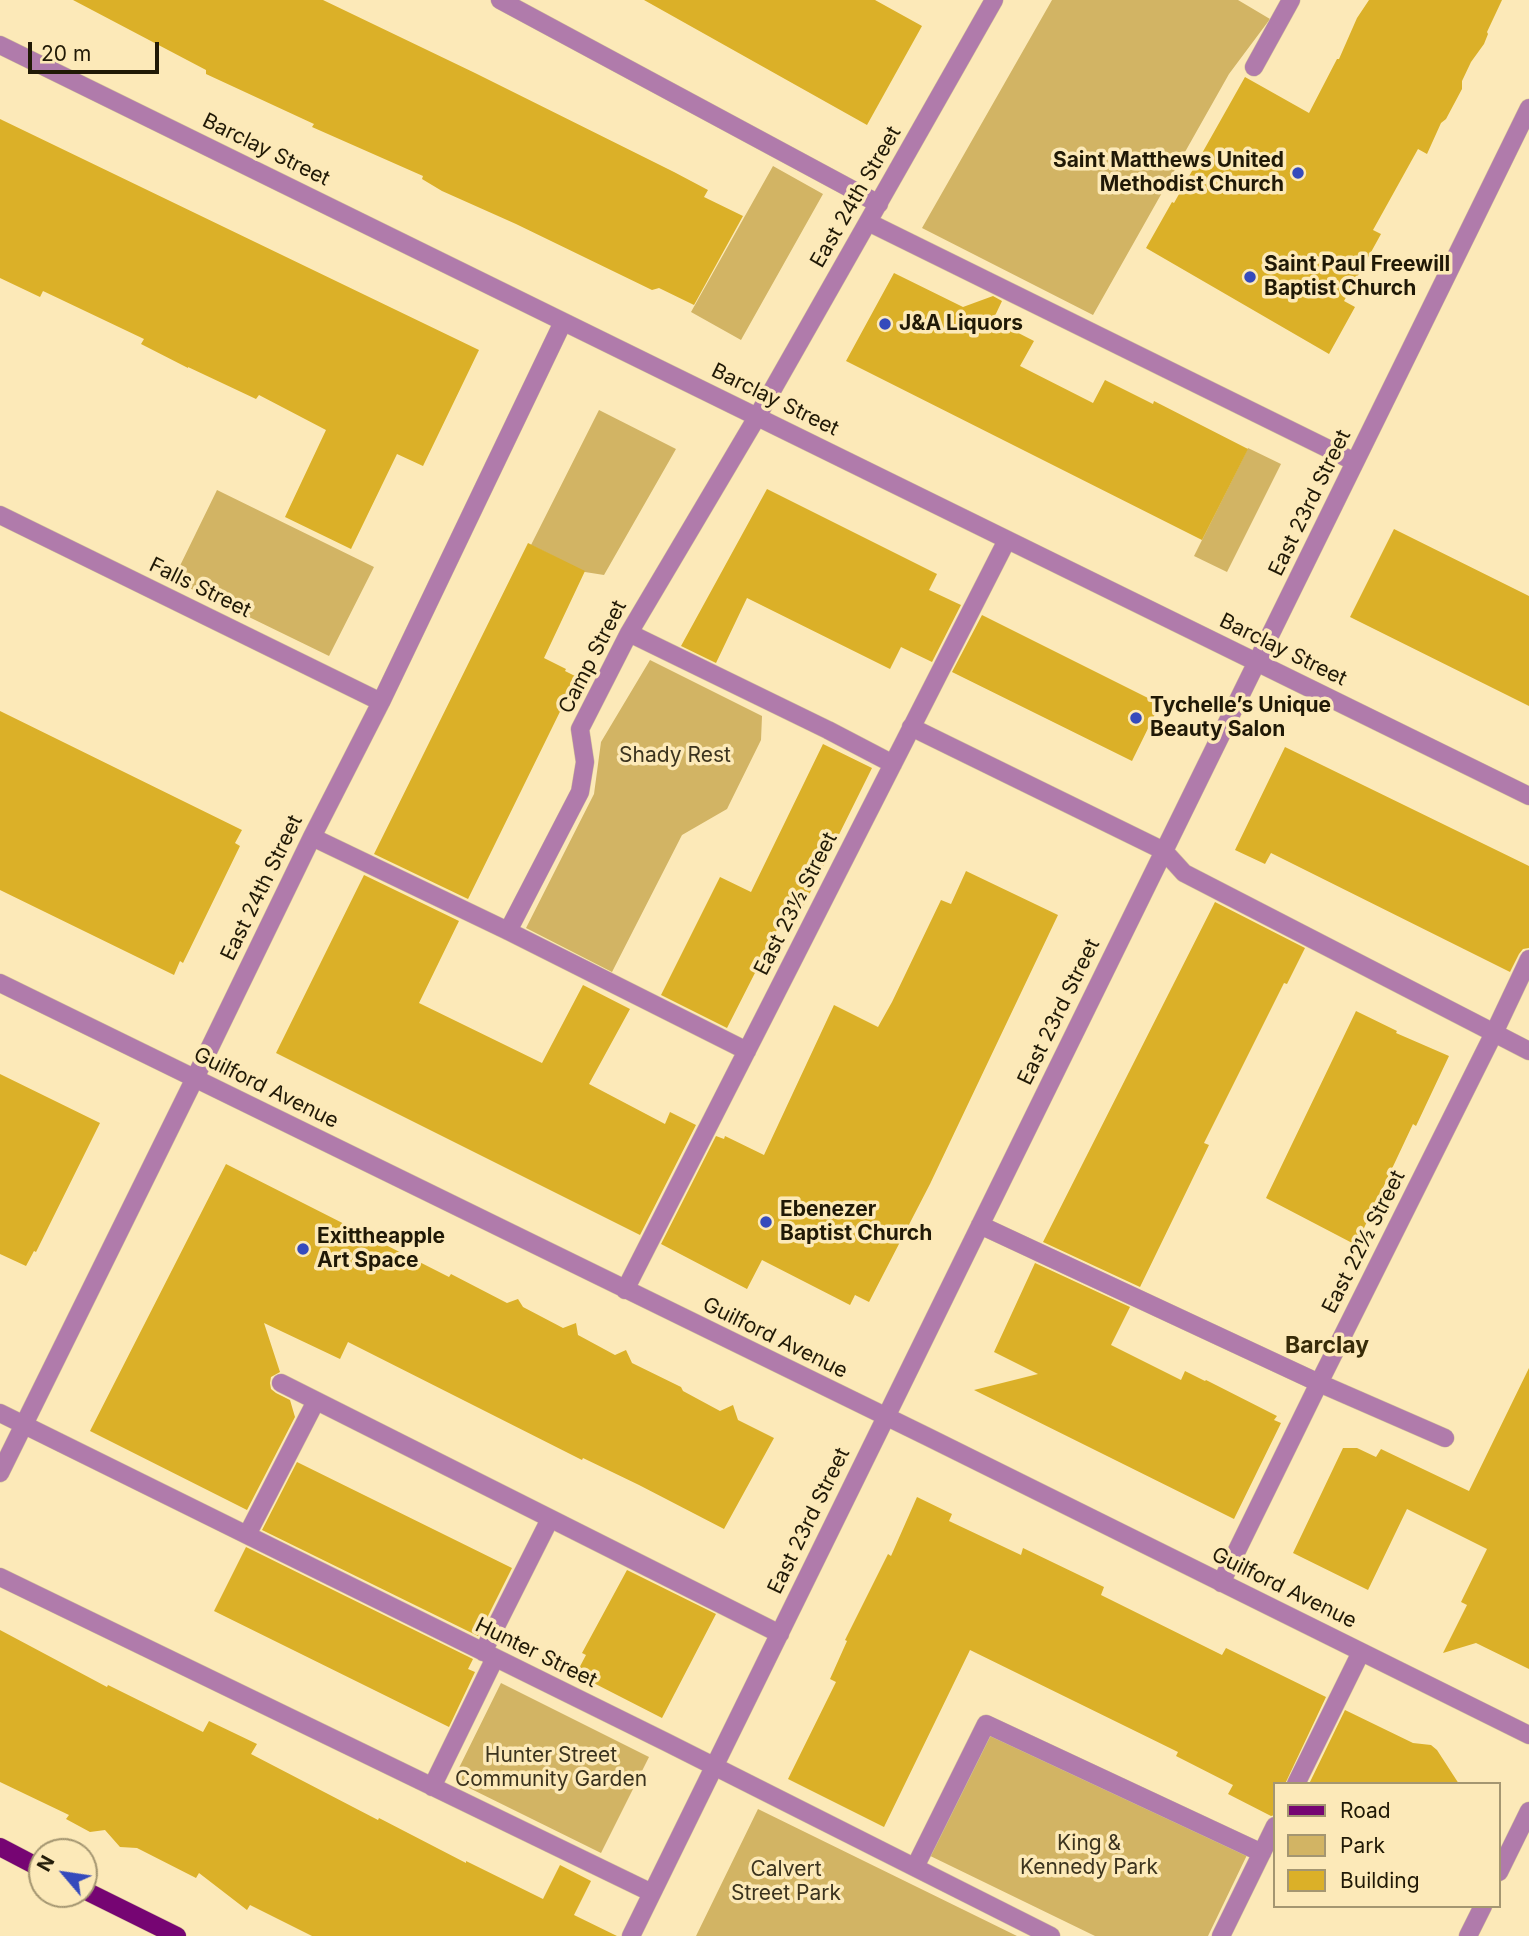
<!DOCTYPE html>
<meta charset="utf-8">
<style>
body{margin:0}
#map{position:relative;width:1529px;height:1936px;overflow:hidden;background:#fce9b8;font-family:Inter,sans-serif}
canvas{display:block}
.legend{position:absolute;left:1273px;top:1782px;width:228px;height:126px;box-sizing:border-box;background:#fce9b8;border:2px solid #a49671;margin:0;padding:9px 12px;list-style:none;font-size:21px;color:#201906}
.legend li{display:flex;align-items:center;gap:14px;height:35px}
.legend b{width:35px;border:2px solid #a49671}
.north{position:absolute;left:28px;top:1838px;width:70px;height:70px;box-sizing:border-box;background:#fce9b8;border:2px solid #a49671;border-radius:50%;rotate:299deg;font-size:19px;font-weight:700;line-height:28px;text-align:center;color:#201906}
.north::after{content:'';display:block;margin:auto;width:24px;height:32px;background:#354abc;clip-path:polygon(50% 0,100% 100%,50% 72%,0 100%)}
.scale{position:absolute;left:28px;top:42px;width:131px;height:32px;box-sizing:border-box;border:4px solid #201906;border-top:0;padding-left:9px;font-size:21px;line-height:24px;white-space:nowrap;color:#201906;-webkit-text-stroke:5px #fce9b8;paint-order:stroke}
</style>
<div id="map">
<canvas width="1529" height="1936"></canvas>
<ul class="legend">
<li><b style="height:9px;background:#760573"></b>Road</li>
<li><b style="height:19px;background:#d2b464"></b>Park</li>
<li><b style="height:19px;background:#dbb028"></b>Building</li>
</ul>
<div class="north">N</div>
<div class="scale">20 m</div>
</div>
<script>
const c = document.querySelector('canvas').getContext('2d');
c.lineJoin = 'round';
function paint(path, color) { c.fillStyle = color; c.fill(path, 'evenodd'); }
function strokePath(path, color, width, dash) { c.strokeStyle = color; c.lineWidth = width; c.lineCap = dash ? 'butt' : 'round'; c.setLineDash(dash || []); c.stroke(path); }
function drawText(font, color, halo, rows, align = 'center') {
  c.font = font + ' Inter,sans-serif'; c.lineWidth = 7; c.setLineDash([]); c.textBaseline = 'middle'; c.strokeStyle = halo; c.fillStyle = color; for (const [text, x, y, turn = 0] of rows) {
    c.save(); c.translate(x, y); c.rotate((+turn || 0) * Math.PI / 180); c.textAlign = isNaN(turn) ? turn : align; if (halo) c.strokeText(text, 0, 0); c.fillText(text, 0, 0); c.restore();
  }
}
paint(new Path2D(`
 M 1052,0 L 1238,0 L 1270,19 L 1229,74 L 1093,315 L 922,228 Z
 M 773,166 L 823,194 L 741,340 L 691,312 Z
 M 599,410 L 676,449 L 604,575 L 585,572 L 531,545 Z
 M 1248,448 L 1281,464 L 1227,572 L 1194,556 Z
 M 217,490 L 374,567 L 329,656 L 173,580 Z
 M 650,660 L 762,716 L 761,740 L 727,809 L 682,835 L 612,972 L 526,928 L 594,794 L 601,742 Z
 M 501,1683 L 649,1757 L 601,1853 L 453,1780 Z
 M 978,1728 L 1247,1855 L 1208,1936 L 1095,1936 L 918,1850 Z
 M 758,1809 L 1017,1936 L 696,1936 Z`), '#d2b464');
paint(new Path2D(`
 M 73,0 L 323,0 L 475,73 L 674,172 L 708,190 L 704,197 L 743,216 L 694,305 L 659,288 L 652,290 L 516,224 L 442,191 L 422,179 L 423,176 L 312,127 L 314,124 L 206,74 L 206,70 Z
 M 644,0 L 875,0 L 922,26 L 867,125 Z
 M 1369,0 L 1502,0 L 1487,32 L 1488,34 L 1484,44 L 1471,62 L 1462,81 L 1462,89 L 1446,119 L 1441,123 L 1427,154 L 1418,149 L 1373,230 L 1381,234 L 1344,301 L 1355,307 L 1329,354 L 1146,248 L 1172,202 L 1174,203 L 1245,77 L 1309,113 L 1337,59 L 1339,59 L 1357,18 Z
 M 0,119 L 479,350 L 423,466 L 397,454 L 351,549 L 285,517 L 326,430 L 259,395 L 256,399 L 188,367 L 188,368 L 141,344 L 144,339 L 43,291 L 40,297 L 0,278 Z
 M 894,273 L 963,307 L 993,296 L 1002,301 L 993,320 L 1034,341 L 1020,366 L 1093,403 L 1105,380 L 1153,404 L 1154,401 L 1248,449 L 1202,540 L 846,361 Z
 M 767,489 L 937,574 L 929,590 L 961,605 L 932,662 L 901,647 L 890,669 L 747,598 L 716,663 L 681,646 Z
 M 1394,529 L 1529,596 L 1529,706 L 1350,617 Z
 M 528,543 L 585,571 L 544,658 L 566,669 L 565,671 L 577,677 L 468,899 L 374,854 Z
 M 982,615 L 1160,704 L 1132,761 L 952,672 Z
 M 0,711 L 242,830 L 235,843 L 240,846 L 183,963 L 180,961 L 174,975 L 0,890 Z
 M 823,744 L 872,768 L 803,907 L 791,902 L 727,1028 L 661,995 L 720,877 L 751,892 Z
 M 1285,747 L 1529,866 L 1529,948 L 1523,949 L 1519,954 L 1510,972 L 1271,853 L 1265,864 L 1235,850 Z
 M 966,871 L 1058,915 L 930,1184 L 869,1302 L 855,1295 L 850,1305 L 762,1260 L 747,1289 L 661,1244 L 716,1136 L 724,1139 L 725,1136 L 764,1155 L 834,1005 L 878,1027 L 892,1002 L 941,900 L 951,904 Z
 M 364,875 L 459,921 L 419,1003 L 542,1063 L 583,985 L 630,1009 L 589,1084 L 665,1124 L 670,1112 L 696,1125 L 640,1235 L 276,1053 Z
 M 1215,902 L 1305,948 L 1287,984 L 1284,983 L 1204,1143 L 1209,1145 L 1140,1287 L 1043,1242 Z
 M 1356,1011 L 1397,1031 L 1396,1033 L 1449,1056 L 1416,1126 L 1413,1124 L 1356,1245 L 1266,1198 Z
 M 0,1074 L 100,1123 L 36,1252 L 34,1251 L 26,1266 L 0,1254 Z
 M 226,1164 L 449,1277 L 451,1274 L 507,1303 L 518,1299 L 523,1307 L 563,1328 L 576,1323 L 578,1335 L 615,1355 L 626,1350 L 632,1363 L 681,1387 L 683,1391 L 720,1411 L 733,1405 L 738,1420 L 774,1438 L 724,1529 L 639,1485 L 583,1458 L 582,1460 L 348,1342 L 340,1359 L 264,1323 L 280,1372 L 271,1377 L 270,1383 L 271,1389 L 276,1393 L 290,1400 L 295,1417 L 247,1510 L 90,1431 Z
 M 1035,1263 L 1130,1307 L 1111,1345 L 1181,1380 L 1185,1371 L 1205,1381 L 1206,1380 L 1277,1416 L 1274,1420 L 1281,1423 L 1234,1519 L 974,1390 L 1038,1374 L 994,1352 Z
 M 1529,1368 L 1529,1669 L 1476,1643 L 1443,1653 L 1467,1605 L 1461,1602 L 1487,1549 L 1407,1509 L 1368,1590 L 1293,1553 L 1343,1448 L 1357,1448 L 1376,1457 L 1381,1449 L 1469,1491 Z
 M 297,1462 L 512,1568 L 478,1636 L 262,1530 Z
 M 917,1497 L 952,1514 L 949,1521 L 1021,1555 L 1023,1548 L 1104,1587 L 1101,1595 L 1222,1655 L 1226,1648 L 1326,1697 L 1285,1784 L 1275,1784 L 1275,1815 L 1271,1816 L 1228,1794 L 1233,1785 L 1176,1756 L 1178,1752 L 970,1650 L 884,1827 L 788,1779 L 836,1682 L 830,1679 L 847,1641 L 845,1640 L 888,1554 L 891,1556 Z
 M 246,1547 L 473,1659 L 468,1669 L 475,1672 L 449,1727 L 214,1611 Z
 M 627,1570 L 716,1614 L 662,1718 L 576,1674 L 586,1655 L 582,1653 Z
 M 0,1630 L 107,1687 L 108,1685 L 203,1732 L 209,1721 L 257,1744 L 251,1754 L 378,1820 L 379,1818 L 466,1863 L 466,1861 L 543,1899 L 560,1865 L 591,1881 L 574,1915 L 617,1936 L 312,1936 L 250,1905 L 247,1910 L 199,1873 L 196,1878 L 137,1848 L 120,1847 L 105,1830 L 90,1832 L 66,1819 L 69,1815 L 0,1782 Z
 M 1345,1710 L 1413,1743 L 1431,1745 L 1437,1750 L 1459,1784 L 1309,1784 Z`), '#dbb028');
const minor = new Path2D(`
 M 500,0 L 879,204
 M 0,45 L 1529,796
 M 1254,67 L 1291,0
 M 868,222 L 1355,462
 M 0,515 L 381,702
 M 629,633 L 828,730 L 893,764
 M 911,727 L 1164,851 L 1184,873 L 1529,1051
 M 312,837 L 508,931 L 747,1051
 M 508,931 L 580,792 L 585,762 L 580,729 L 629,633 L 757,417 L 994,0
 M 0,983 L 926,1436 L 1529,1735
 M 980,1225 L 1319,1383 L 1445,1438
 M 625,1290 L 1007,540
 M 281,1383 L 780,1634
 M 0,1413 L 666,1742 L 1051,1936
 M 0,1473 L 195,1078 L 312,837 L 381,702 L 563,322
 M 247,1535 L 316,1401
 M 0,1577 L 652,1893
 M 1221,1583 L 1319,1383 L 1494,1033 L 1529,959
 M 483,1652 L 550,1519
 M 1296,1784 L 1361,1652
 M 432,1787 L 495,1658
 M 915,1867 L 986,1724 L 1262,1853
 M 1499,1872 L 1529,1811
 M 631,1936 L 1529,108
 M 1221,1936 L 1275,1826
 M 1468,1936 L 1483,1906`);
const major = new Path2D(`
 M 0,1847 L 42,1869
 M 84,1890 L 177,1936`);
strokePath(minor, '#d4c498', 19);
strokePath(major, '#d4c498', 19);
strokePath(minor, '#b07bab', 18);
strokePath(major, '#760573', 18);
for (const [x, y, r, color] of [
 [1298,173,7,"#354abc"],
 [1250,277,7,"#354abc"],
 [885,324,7,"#354abc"],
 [1136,718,7,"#354abc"],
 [766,1222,7,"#354abc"],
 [303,1249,7,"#354abc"]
]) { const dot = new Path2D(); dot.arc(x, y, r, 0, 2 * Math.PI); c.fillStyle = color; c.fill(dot); strokePath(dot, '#fce9b8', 2.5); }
drawText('21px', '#201906', '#fce9b8', [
 ["Barclay Street",266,150,26],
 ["East 24th Street",856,197,-60],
 ["Barclay Street",775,400,26],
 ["East 23rd Street",1310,503,-64],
 ["Falls Street",200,588,26],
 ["Barclay Street",1283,650,26],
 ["Camp Street",593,657,-63],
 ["East 24th Street",262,888,-64],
 ["East 23½ Street",796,904,-63],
 ["East 23rd Street",1059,1012,-64],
 ["Guilford Avenue",266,1088,26],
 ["East 22½ Street",1364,1242,-63],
 ["Guilford Avenue",775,1338,26],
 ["East 23rd Street",809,1521,-64],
 ["Guilford Avenue",1284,1588,26],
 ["Hunter Street",536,1653,26]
]);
drawText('bold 21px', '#201906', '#fce9b8', [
 ["Saint Matthews United",1284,161,"right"],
 ["Methodist Church",1284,185,"right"],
 ["Saint Paul Freewill",1264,265],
 ["Baptist Church",1264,289],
 ["J&A Liquors",899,324],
 ["Tychelle’s Unique",1150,706],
 ["Beauty Salon",1150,730],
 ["Ebenezer",780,1210],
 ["Baptist Church",780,1234],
 ["Exittheapple",317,1237],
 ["Art Space",317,1261]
], 'left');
drawText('21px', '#3b331e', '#fce9b8', [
 ["Shady Rest",675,756],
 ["Hunter Street",551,1756],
 ["Community Garden",551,1780],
 ["King &",1089,1844],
 ["Kennedy Park",1089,1868],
 ["Calvert",786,1870],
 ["Street Park",786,1894]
]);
drawText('bold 23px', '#372b08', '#fce9b8', [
 ["Barclay",1327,1346]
]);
</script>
